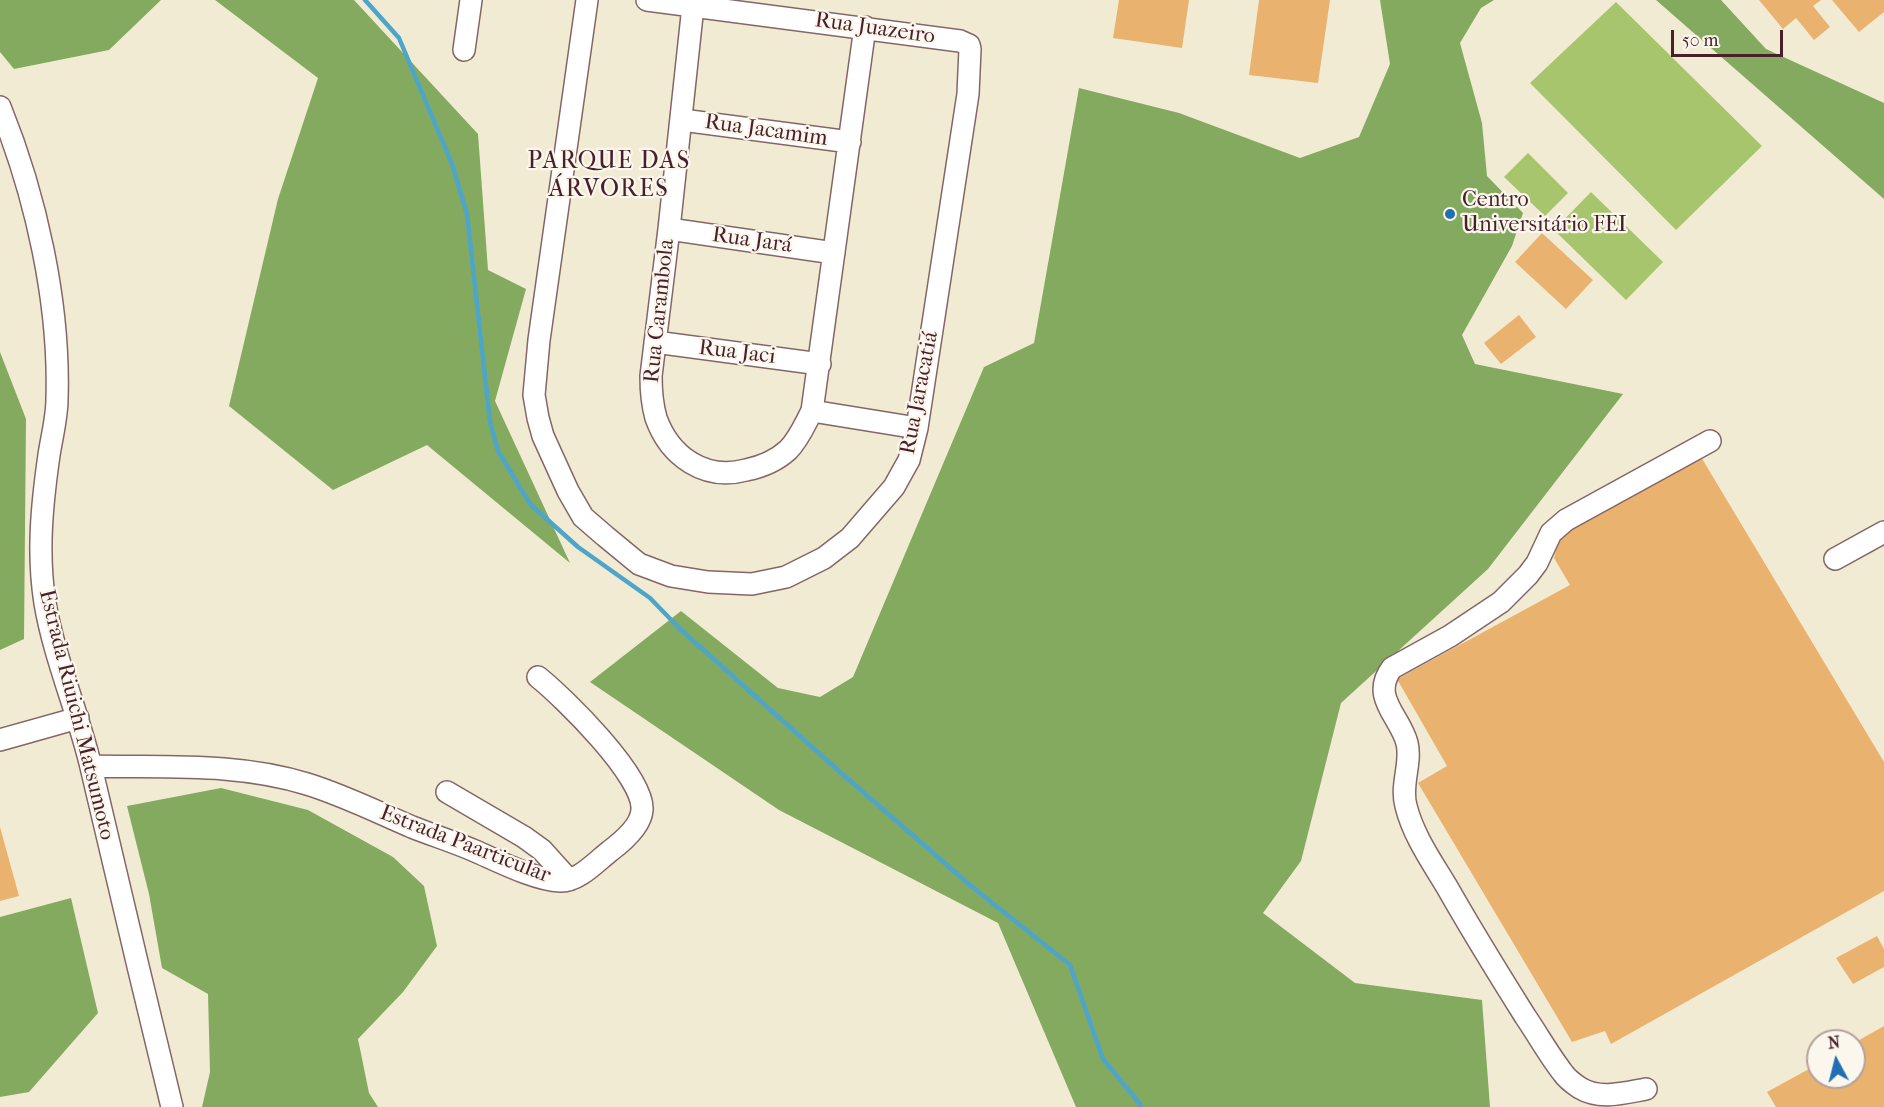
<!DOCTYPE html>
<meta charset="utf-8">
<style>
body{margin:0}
#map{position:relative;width:1884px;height:1107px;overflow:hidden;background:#f2ebd3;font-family:"IM FELL French Canon",serif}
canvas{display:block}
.north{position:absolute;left:1806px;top:1029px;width:60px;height:60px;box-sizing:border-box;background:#fbf7ec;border:2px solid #b4a19f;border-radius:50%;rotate:353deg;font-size:16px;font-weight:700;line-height:24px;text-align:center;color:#4a1f2b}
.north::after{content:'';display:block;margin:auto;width:21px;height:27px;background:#1f6fb2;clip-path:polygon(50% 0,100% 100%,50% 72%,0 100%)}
.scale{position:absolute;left:1671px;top:30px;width:112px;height:27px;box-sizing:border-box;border:3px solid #4a1f2b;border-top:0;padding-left:8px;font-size:18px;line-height:21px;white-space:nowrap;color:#4a1f2b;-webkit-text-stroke:4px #fbf7ec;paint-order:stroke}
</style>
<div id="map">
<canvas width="1884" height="1107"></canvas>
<div class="north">N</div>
<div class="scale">50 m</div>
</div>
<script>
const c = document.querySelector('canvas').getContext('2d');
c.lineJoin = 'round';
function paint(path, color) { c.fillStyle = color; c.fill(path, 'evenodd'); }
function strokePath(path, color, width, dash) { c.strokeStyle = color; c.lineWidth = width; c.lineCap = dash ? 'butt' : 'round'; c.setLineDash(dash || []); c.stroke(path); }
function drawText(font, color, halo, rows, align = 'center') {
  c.font = font + ' "IM FELL French Canon",serif'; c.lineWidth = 4.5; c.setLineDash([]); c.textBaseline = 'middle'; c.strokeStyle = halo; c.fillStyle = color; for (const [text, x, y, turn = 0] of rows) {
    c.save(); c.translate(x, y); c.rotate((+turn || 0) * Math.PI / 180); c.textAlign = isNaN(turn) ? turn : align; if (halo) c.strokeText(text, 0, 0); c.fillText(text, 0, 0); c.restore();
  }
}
paint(new Path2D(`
 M 1616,2 L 1762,146 L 1676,230 L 1530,83 Z
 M 1528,153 L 1568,193 L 1545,216 L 1504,177 Z
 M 1591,192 L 1663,262 L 1626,300 L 1554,230 Z`), '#a6c56d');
paint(new Path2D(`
 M 0,0 L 161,0 L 109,50 L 14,69 L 0,52 Z
 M 215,0 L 354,0 L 478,134 L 488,270 L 526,289 L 495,401 L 570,563 L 427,445 L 333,490 L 229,406 L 278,199 L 318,78 Z
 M 1380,0 L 1494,0 L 1481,8 L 1460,43 L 1482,123 L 1487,176 L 1523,213 L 1512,246 L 1462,335 L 1475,364 L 1623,394 L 1488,569 L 1341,703 L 1301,861 L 1263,913 L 1355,983 L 1482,1000 L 1490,1107 L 1076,1107 L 998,923 L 779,810 L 590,682 L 681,611 L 778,688 L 820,697 L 853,677 L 984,367 L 1034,343 L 1079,88 L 1179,113 L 1300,158 L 1359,137 L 1390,64 Z
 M 1656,0 L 1721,0 L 1766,49 L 1884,103 L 1884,199 Z
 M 0,352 L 26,419 L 24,639 L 0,650 Z
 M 221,788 L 308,810 L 393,857 L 424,886 L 437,946 L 403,992 L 358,1039 L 369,1093 L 378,1107 L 202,1107 L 210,1072 L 208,994 L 162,968 L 149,894 L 127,806 Z
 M 71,898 L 98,1013 L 29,1092 L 0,1097 L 0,917 Z`), '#84aa60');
strokePath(new Path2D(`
 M 365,0 L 399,38 L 452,164 L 467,214 L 490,422 L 498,451 L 530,504 L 578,547 L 650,598 L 680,629 L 840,772 L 971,886 L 1070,965 L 1103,1059 L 1140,1104 L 1141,1107`), '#4da5ca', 4.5);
paint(new Path2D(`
 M 1119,0 L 1189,0 L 1182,48 L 1113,38 Z
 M 1259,0 L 1330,0 L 1318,83 L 1249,75 Z
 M 1759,0 L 1821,0 L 1813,6 L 1830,27 L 1814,40 L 1796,18 L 1783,29 Z
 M 1832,0 L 1884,0 L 1884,12 L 1859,32 Z
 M 1542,233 L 1593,280 L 1566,309 L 1515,262 Z
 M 1519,315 L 1536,337 L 1501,364 L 1484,343 Z
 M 1698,452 L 1884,762 L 1884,891 L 1611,1044 L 1605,1031 L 1572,1042 L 1418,783 L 1447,766 L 1397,679 L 1570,585 L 1554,558 L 1561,531 Z
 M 0,827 L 19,896 L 0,901 Z
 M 1877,936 L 1884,949 L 1884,967 L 1853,984 L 1836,958 Z
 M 1884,1026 L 1884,1107 L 1776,1107 L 1767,1092 L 1818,1064 L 1818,1077 L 1854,1077 L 1854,1043 Z`), '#e9b26f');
const minor = new Path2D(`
 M 587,0 L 539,340 L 534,395 L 538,418 L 543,436 L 568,491 L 583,517 L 605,536 L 639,564 L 671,576 L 708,582 L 752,584 L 786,577 L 824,558 L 850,538 L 894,487 L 909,460 L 917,428 L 968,94 L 970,49 L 969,45 L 960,41 L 647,0
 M 693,6 L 669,229 L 651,376 C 651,390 652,404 656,418 C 670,457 705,481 746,470 C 761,467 777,460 788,450 C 799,439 805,424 812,411 L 865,27
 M 464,50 L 471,0
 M 0,107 C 36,196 60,303 57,399 C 57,417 52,436 49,455 C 42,504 37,553 45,603 C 54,657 78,712 91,767 C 118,880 144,994 172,1107
 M 682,120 L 850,142
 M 669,229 L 834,253
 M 655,342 L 820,364
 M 812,411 L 917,428
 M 1835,559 L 1884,532
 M 0,740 L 78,718
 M 91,766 C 163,768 237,762 307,784 C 343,795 377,812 412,827 C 432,835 454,842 475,851 C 498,861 535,880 560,881 C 578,882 596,862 610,851 C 622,842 641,826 642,810 C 645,777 563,697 538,677
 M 447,792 L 524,837 L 542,850 L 569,880
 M 1646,1089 C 1624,1093 1600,1100 1580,1088 C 1574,1084 1567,1079 1563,1073 C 1549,1055 1538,1035 1525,1016 C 1498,973 1472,931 1447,887 C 1432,862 1413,835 1406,806 C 1400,785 1412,763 1407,743 C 1400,716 1370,697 1392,668 L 1450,636 L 1501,602 L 1528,575 L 1537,563 L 1551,533 L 1566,520 L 1710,441`);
strokePath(minor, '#856666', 24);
strokePath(minor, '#fff', 21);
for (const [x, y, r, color] of [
 [1450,214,6,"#1f6fb2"]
]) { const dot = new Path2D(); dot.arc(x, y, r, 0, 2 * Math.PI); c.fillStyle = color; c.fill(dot); strokePath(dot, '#fbf7ec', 2); }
drawText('22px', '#4a1f2b', '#fbf7ec', [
 ["Rua Juazeiro",875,29,8],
 ["Rua Jacamim",766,131,8],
 ["Rua Jará",752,241,8],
 ["Rua Carambola",660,311,-84],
 ["Rua Jaci",737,353,7],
 ["Rua Jaracatiá",920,393,-79],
 ["Estrada Riuichi Matsumoto",76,715,76],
 ["Estrada Paarticular",465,845,21]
]);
drawText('22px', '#4a1f2b', '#fbf7ec', [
 ["Centro",1462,201],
 ["Universitário FEI",1462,226]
], 'left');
c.letterSpacing = '1.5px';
drawText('24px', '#4a1f2b', '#fbf7ec', [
 ["PARQUE DAS",609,162],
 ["ÁRVORES",609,190]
]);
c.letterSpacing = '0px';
</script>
